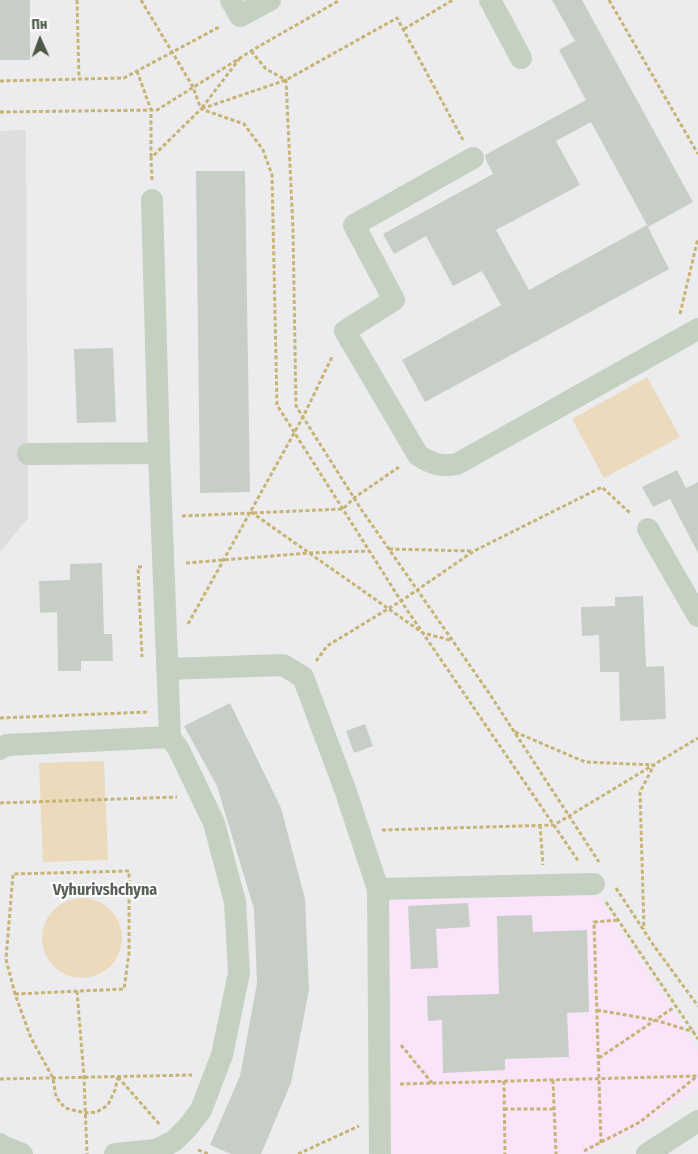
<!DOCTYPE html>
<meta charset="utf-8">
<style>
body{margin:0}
#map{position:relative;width:698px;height:1154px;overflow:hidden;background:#ececee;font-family:"Fira Sans Condensed",sans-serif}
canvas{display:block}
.north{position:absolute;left:15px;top:15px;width:50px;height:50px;-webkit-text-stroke:4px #fff;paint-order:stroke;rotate:358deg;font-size:14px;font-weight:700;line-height:20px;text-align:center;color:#4a5845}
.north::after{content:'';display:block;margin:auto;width:18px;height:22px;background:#4a5845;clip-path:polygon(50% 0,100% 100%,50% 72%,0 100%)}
</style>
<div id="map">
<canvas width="698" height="1154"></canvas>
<div class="north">Пн</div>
</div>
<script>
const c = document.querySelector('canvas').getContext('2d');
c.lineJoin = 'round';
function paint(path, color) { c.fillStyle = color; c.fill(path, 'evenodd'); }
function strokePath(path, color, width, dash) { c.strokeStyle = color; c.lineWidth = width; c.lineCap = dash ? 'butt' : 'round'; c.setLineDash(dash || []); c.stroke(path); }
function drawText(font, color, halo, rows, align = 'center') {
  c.font = font + ' "Fira Sans Condensed",sans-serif'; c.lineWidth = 4; c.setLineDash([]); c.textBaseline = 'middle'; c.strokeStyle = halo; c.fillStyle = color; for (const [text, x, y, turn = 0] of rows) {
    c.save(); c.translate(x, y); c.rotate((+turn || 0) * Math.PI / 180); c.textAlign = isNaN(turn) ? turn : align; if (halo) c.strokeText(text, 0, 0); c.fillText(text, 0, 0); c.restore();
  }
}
paint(new Path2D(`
 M 592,887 L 698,1049 L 698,1088 L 645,1125 L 586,1154 L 384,1154 L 381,892 Z`), '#f9e4fa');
paint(new Path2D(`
 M 26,130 L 28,518 L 0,552 L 0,131 Z`), '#dedddf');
paint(new Path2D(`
 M 647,377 L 680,437 L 604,478 L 572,419 Z
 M 104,761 L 108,860 L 43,862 L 39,763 Z
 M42 938a40 40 0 1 1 80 0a40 40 0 1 1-80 0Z`), '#ebdabb');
paint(new Path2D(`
 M 0,0 L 30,0 L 30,60 L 0,60 Z
 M 552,0 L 582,0 L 693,202 L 648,227 L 669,269 L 425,402 L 402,360 L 501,305 L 482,271 L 453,286 L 426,236 L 394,254 L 383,234 L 493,174 L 486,160 L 485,155 L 586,100 L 559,50 L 575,41 ZM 591,122 L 647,225 L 529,290 L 496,230 L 580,185 L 556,141 Z
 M 196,171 L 245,171 L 250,492 L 200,493 Z
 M 113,348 L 116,422 L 77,423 L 74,349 Z
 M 677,470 L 686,488 L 698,482 L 698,553 L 670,499 L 653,507 L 642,487 Z
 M 102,563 L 104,634 L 112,634 L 113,661 L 81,661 L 81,671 L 58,671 L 57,612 L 40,613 L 39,581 L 70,580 L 70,564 Z
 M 643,596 L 646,667 L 664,666 L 666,719 L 620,721 L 619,672 L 600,672 L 599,635 L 582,636 L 581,607 L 615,606 L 615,597 Z
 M 230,703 L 281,808 L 305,899 L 309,990 L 291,1083 L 261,1154 L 231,1154 L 210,1145 L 240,1076 L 257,983 L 254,909 L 217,786 L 184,726 Z
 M 365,724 L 373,746 L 354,753 L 346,731 Z
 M 468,903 L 470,927 L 436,929 L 438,968 L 411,969 L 408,906 Z
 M 532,915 L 533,932 L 587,930 L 589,1012 L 567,1013 L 569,1057 L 505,1059 L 505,1070 L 443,1073 L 442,1020 L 428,1021 L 427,996 L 499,994 L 497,916 Z`), '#c7cec6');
strokePath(new Path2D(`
 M 77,0 L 79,79
 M 141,0 L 193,87 L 201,109 L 244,124 L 263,150 L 272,175 L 277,405 L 401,601 L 579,862
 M 609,0 L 698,154
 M 404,29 L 453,0
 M 251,51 L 266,69 L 286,80 L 293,230 L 296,406 L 361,509 L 489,693 L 599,862
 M 240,58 L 201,109 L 286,80 L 397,18 L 463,140
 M 137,71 L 151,110 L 151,157
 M 0,81 L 124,78 L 221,26
 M 0,112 L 157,110 L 256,48 L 340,0
 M 152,180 L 151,158 L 201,109
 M 680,314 L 698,238
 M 251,512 L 423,633 L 450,640
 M 182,516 L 343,509 L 354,498 L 399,467
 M 389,549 L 473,551
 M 186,563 L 309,553 L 369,551
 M 142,567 L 138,567 L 142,657
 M 188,624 L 303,417 L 333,355
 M 316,661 L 327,646 L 401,601 L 474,551 L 602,487 L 631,514
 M 0,718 L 149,712
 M 515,732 L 585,762 L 654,765 L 640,792 L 644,929
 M 0,803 L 177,797
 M 540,825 L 543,865
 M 382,830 L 554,825 L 698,738
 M 616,888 L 654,946 L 698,1006
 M 606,902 L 698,1039
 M 77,991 L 84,1077 L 87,1154
 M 15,994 L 124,989 L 129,953 L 129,871 L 13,874 L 6,959 L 15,994 L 31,1038 L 53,1078 L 56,1097 L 65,1108 L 85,1113 L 97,1112 L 108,1105 L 115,1090 L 118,1077
 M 597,1010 L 655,1020 L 694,1032
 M 401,1045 L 432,1083
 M 599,1058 L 676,1006
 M 118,1077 L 160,1125
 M 0,1079 L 192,1075
 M 553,1080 L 556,1154
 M 504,1081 L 505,1154
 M 400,1084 L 697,1076
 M 504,1109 L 555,1109
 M 601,1143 L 594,922 L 618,920
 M 198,1150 L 209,1154
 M 584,1151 L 640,1122 L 696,1077
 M 298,1154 L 359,1126`), '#c7b475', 3, [4, 2.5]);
strokePath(new Path2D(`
 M 231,0 L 240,16 L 270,0
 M 490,0 L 521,58
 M 473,158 L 354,225 L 394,300 L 345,331 L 418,455 C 432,464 440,467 457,464 L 698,329
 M 28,454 L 159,453
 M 648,529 L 698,616
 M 168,669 L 283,665 L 303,677 L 346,792 L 378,889 L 380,1154
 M 0,749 L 7,745 L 170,737 L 159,453 L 152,200
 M 378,889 L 594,884
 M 0,1144 L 2,1146 L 22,1154
 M 115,1154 L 156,1150 L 174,1141 L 188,1127 L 201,1110 L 222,1055 L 239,973 L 235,902 L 214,823 L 179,750 L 170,737
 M 647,1154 L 698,1121`), '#c4d1c0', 22);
drawText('bold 16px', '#5a6059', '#fff', [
 ["Vyhurivshchyna",105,891]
]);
</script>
